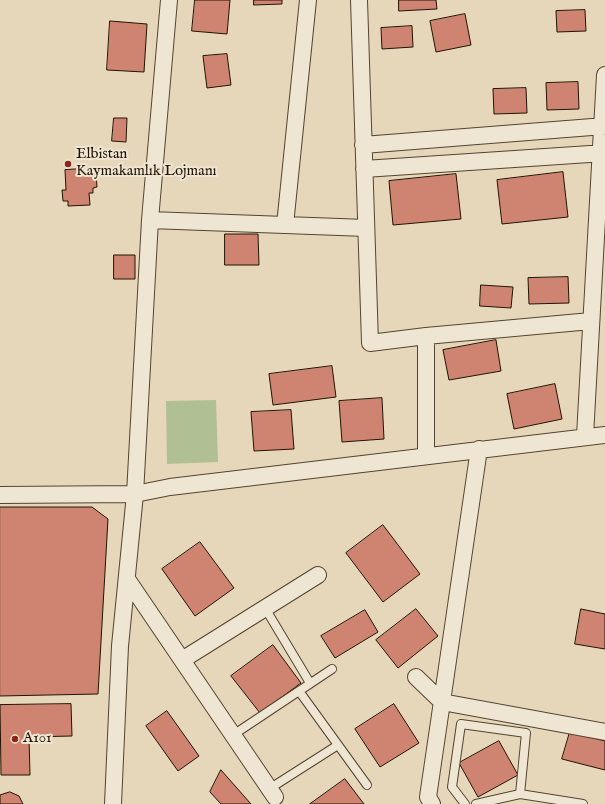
<!DOCTYPE html>
<meta charset="utf-8">
<style>
body{margin:0}
canvas{display:block;background:#e6d7bb}
</style>
<canvas width="605" height="804"></canvas>
<script>
const c = document.querySelector('canvas').getContext('2d');
c.lineJoin = 'round';
function paint(path, color) { c.fillStyle = color; c.fill(path, 'evenodd'); }
function strokePath(path, color, width, dash) { c.strokeStyle = color; c.lineWidth = width; c.lineCap = dash ? 'butt' : 'round'; c.setLineDash(dash || []); c.stroke(path); }
function drawText(font, color, halo, rows, align = 'center') {
  c.font = font + ' "IM FELL English",serif'; c.lineWidth = 4; c.setLineDash([]); c.textBaseline = 'middle'; c.strokeStyle = halo; c.fillStyle = color; for (const [text, x, y, turn = 0] of rows) {
    c.save(); c.translate(x, y); c.rotate((+turn || 0) * Math.PI / 180); c.textAlign = isNaN(turn) ? turn : align; if (halo) c.strokeText(text, 0, 0); c.fillText(text, 0, 0); c.restore();
  }
}
paint(new Path2D(`
 M 216,400 L 218,462 L 167,464 L 166,401 Z`), '#b0bf94');
const building = new Path2D(`
 M 195,0 L 230,0 L 227,34 L 192,31 Z
 M 254,0 L 282,0 L 282,4 L 254,5 Z
 M 399,0 L 436,0 L 437,9 L 399,11 Z
 M 585,10 L 586,31 L 557,32 L 556,11 Z
 M 465,14 L 471,45 L 436,52 L 430,21 Z
 M 110,21 L 147,24 L 144,72 L 107,70 Z
 M 412,26 L 413,47 L 382,49 L 381,28 Z
 M 227,54 L 231,85 L 207,88 L 203,56 Z
 M 578,82 L 579,109 L 547,110 L 546,83 Z
 M 526,88 L 527,113 L 494,114 L 493,89 Z
 M 114,118 L 127,118 L 126,142 L 112,141 Z
 M 82,169 L 83,174 L 96,173 L 97,187 L 93,188 L 93,193 L 89,193 L 90,205 L 68,206 L 68,201 L 63,201 L 62,190 L 66,190 L 65,170 Z
 M 563,172 L 568,217 L 502,224 L 497,180 Z
 M 456,174 L 461,219 L 393,225 L 389,181 Z
 M 225,234 L 258,234 L 259,265 L 225,265 Z
 M 114,255 L 135,255 L 135,279 L 114,279 Z
 M 568,277 L 569,303 L 529,304 L 528,278 Z
 M 481,285 L 513,287 L 511,308 L 480,306 Z
 M 496,340 L 501,371 L 449,380 L 443,350 Z
 M 332,366 L 336,397 L 273,405 L 269,374 Z
 M 555,384 L 562,419 L 514,429 L 507,394 Z
 M 382,398 L 384,439 L 342,442 L 339,401 Z
 M 291,410 L 294,449 L 254,451 L 251,412 Z
 M 0,507 L 92,507 L 108,519 L 98,694 L 0,696 Z
 M 383,525 L 420,574 L 383,602 L 346,553 Z
 M 200,542 L 234,588 L 195,616 L 162,569 Z
 M 416,609 L 438,636 L 398,668 L 376,640 Z
 M 581,609 L 605,614 L 605,649 L 575,644 Z
 M 365,610 L 378,632 L 335,658 L 321,636 Z
 M 273,645 L 301,683 L 260,713 L 231,676 Z
 M 71,704 L 72,736 L 29,737 L 30,775 L 1,775 L 0,705 Z
 M 394,704 L 419,743 L 380,767 L 355,729 Z
 M 167,711 L 199,756 L 178,771 L 146,726 Z
 M 570,732 L 605,741 L 605,770 L 562,759 Z
 M 499,741 L 518,775 L 478,797 L 459,763 Z
 M 221,770 L 251,804 L 221,804 L 210,792 Z
 M 345,779 L 364,804 L 310,804 Z
 M 10,792 L 19,796 L 23,804 L 0,804 L 0,795 L 6,793 Z`);
paint(building, '#ce8471');
strokePath(building, '#221300', 1);
const lane = new Path2D(`
 M 265,608 L 310,683
 M 299,691 L 367,785
 M 233,735 L 332,669
 M 269,789 L 338,745
 M 465,804 L 452,787 L 461,724 L 526,733 L 520,794
 M 476,804 L 520,794 L 583,804`);
const street = new Path2D(`
 M 359,0 L 370,343 L 426,336 L 426,456
 M 363,145 L 605,126
 M 364,169 L 605,153
 M 150,220 L 366,228
 M 285,225 L 308,0
 M 426,336 L 591,321
 M 585,436 L 605,75
 M 0,495 L 135,494 L 170,487 L 605,435
 M 127,579 L 275,797
 M 182,660 L 318,575
 M 416,677 L 442,702 L 605,732
 M 113,804 L 120,646 L 135,494 L 150,220 L 169,0
 M 432,804 L 428,797 L 479,449`);
strokePath(lane, '#53442f', 10);
strokePath(street, '#53442f', 18);
strokePath(lane, '#efe5d3', 8);
strokePath(street, '#efe5d3', 16);
for (const [x, y, r, color] of [
 [68,164,4,"#8f2418"],
 [15,739,4,"#8f2418"]
]) { const dot = new Path2D(); dot.arc(x, y, r, 0, 2 * Math.PI); c.fillStyle = color; c.fill(dot); strokePath(dot, '#efe5d3', 1.5); }
drawText('15px', '#221300', '#efe5d3', [
 ["Elbistan",76,155],
 ["Kaymakamlık Lojmanı",76,172],
 ["A101",23,739]
], 'left');
</script>
